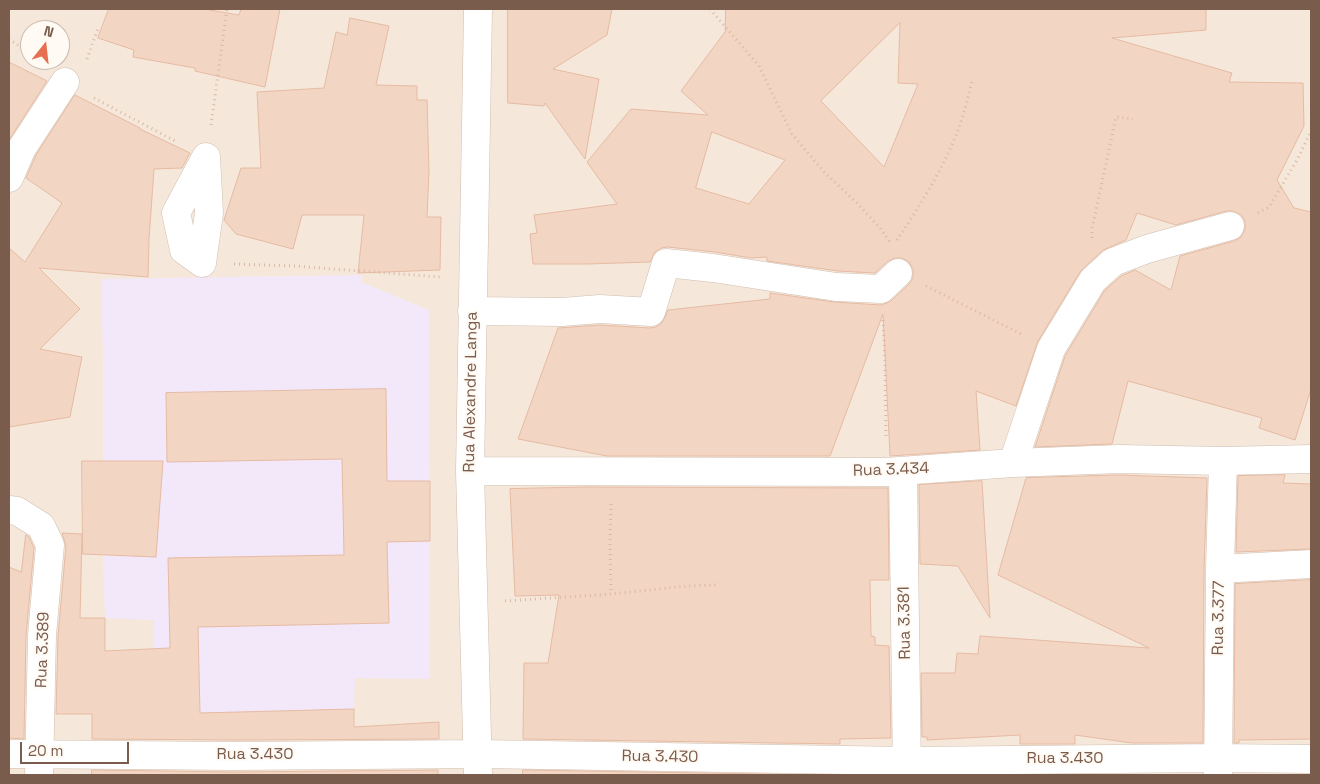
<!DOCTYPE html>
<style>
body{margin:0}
#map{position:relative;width:1320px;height:784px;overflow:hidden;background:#fdf6ec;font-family:"Space Grotesk",sans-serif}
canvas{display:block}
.frame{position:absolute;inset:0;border:10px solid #7a5c4d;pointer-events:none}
.north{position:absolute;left:20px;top:20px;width:50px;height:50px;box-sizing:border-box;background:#fffaf3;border:1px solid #cabbb1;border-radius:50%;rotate:16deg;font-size:14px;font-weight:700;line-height:20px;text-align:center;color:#7a5c4d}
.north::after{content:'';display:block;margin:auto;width:18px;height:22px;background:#e76f51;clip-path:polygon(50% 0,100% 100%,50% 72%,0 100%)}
.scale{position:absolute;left:20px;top:742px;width:109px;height:22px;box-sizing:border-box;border:2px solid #7a5c4d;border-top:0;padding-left:6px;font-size:15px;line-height:18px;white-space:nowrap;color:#7a5c4d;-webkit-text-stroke:4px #fffaf3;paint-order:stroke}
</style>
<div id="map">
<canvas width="1320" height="784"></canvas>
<div class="frame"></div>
<div class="north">N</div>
<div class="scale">20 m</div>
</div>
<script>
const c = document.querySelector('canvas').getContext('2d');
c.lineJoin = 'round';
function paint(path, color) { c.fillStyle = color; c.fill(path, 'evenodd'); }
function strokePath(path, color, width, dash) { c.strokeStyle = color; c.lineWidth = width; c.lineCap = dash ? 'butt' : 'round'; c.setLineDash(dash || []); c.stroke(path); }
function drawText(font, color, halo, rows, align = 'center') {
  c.font = font + ' "Space Grotesk",sans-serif'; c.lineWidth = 4; c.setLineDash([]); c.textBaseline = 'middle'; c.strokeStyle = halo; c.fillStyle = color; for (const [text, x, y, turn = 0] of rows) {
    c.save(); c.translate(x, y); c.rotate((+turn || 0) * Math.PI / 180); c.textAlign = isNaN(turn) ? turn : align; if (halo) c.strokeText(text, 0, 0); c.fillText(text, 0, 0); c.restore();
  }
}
paint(new Path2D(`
 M 9,9 L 1311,9 L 1311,775 L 9,775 ZM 30,30 L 60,30 L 60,60 L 30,60 Z`), '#f5e8da');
paint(new Path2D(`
 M 362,275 L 361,282 L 429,310 L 430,679 L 355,678 L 354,709 L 258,712 L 151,713 L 154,620 L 105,618 L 103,559 L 103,358 L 101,279 Z`), '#f3e8fa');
const building = new Path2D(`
 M 109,9 L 204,9 L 239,15 L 241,9 L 280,9 L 265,87 L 195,71 L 195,68 L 133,57 L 134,50 L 98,38 Z
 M 508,9 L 612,9 L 607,35 L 553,69 L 599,79 L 585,159 L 545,103 L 544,106 L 508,103 Z
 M 726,9 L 1206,9 L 1206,30 L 1112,38 L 1232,73 L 1229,82 L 1303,83 L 1304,126 L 1277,180 L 1294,208 L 1311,212 L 1311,389 L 1295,440 L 1259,428 L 1262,418 L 1128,381 L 1112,444 L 1035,447 L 1065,356 L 1105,290 L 1121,276 L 1135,270 L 1171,290 L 1180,256 L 1234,241 L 1241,237 L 1245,229 L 1245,221 L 1241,215 L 1233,211 L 1226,211 L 1176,225 L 1137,213 L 1126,240 L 1103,250 L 1080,272 L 1038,341 L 1016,406 L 976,391 L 980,450 L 890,456 L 883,314 L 830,456 L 607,456 L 518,439 L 558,328 L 600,325 L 650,328 L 656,327 L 662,323 L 668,310 L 770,299 L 770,293 L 834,302 L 881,305 L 887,303 L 892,300 L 909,284 L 913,278 L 913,269 L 909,262 L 902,258 L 895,258 L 888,261 L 875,273 L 838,271 L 767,261 L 767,257 L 751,258 L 715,252 L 668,247 L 661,248 L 655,252 L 650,262 L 587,264 L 533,264 L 530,234 L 537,233 L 534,215 L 617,204 L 587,162 L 631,109 L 708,115 L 681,91 L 725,32 ZM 900,23 L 898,83 L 918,84 L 884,167 L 821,101 ZM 712,132 L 785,160 L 749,204 L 696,188 Z
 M 350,18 L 389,26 L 376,85 L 417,86 L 417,100 L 427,100 L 429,170 L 427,217 L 441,217 L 440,270 L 358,273 L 364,215 L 302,215 L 293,249 L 236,234 L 224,220 L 241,168 L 261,168 L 257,92 L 324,88 L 336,32 L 347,35 Z
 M 9,62 L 47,81 L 9,140 Z
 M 75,95 L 140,128 L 140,129 L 190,153 L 182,168 L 154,169 L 149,239 L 148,277 L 39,268 L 80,309 L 40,349 L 82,357 L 70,417 L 9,427 L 9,248 L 25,262 L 62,203 L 26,178 L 36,155 Z
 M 386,389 L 387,481 L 430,481 L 430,541 L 387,542 L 389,623 L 198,627 L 200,713 L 354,709 L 354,727 L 439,722 L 439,739 L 235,740 L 92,739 L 92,714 L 56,714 L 58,636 L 66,546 L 62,533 L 82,534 L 80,618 L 105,618 L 105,651 L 170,648 L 168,558 L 344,555 L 342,459 L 167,462 L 166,393 Z
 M 82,461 L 163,461 L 156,557 L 83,554 Z
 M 1119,475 L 1207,478 L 1204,569 L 1203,743 L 1132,743 L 1075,735 L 1075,744 L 1020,744 L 1020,735 L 927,740 L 927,737 L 922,737 L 921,673 L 955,673 L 957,653 L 978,654 L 980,636 L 1149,648 L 998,575 L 1026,478 Z
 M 1285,475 L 1283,483 L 1311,484 L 1311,549 L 1236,552 L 1238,476 Z
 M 982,481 L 990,618 L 958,566 L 920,564 L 919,485 Z
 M 584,487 L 888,488 L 889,580 L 870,580 L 871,636 L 875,637 L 875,645 L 889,646 L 891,738 L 840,739 L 840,744 L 523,739 L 524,663 L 548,663 L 559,595 L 515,596 L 510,489 Z
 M 26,535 L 29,537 L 34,548 L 26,635 L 24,739 L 9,738 L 9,567 L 21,572 Z
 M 1311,580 L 1311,739 L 1239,740 L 1239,743 L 1234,743 L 1235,584 Z
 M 92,770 L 235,772 L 438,770 L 438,775 L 92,775 Z
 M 523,770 L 823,775 L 523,775 Z`);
paint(building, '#f3d5c3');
strokePath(building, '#e6bba3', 1);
const minor = new Path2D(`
 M 478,9 L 470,471 L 478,775
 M 206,157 L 209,213 L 202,263 L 184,250 L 176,213 Z
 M 9,178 L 22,148 L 65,82
 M 472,311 L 562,312 L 600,309 L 651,312 L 666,263 L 713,268 L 836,287 L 881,289 L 898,273
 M 1013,463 L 1051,349 L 1093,280 L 1113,262 L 1147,249 L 1230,226
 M 470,471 L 886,472 L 1013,463 L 1119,459 L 1223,461 L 1311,459
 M 903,471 L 907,775
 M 9,510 L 17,511 L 41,526 L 50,545 L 42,635 L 39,775
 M 1220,569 L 1311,564
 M 9,754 L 235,756 L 479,754 L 907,761 L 1218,758 L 1311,759
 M 1218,775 L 1220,569 L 1223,461`);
strokePath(minor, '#d1beb0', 29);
strokePath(new Path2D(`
 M 710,9 L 759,66 L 792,134 L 825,173 L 857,203 L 880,228 L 890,242
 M 9,39 L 30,53
 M 87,59 L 98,28
 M 94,98 L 177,142
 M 211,125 L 227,9
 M 1258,213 L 1269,207 L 1297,160 L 1311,131
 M 1092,238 L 1092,229 L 1116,117 L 1133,119
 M 897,240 C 920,206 946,164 960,125 C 965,111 968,96 972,81
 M 234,264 L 295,266 L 440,277
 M 926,286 L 1023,335
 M 883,320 L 885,360 L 886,439
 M 611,504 L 610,542 L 611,594
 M 505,601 L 611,594 L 687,586 L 716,585`), '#d9b8a5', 3, [1, 4]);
strokePath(minor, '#fff', 28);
drawText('16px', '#7a5c4d', '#fffaf3', [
 ["Rua Alexandre Langa",471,392,-89],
 ["Rua 3.434",891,470,-2],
 ["Rua 3.377",1219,618,-89],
 ["Rua 3.381",905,623,-91],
 ["Rua 3.389",43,650,-88],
 ["Rua 3.430",255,755],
 ["Rua 3.430",660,757,1],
 ["Rua 3.430",1065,759]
]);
</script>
